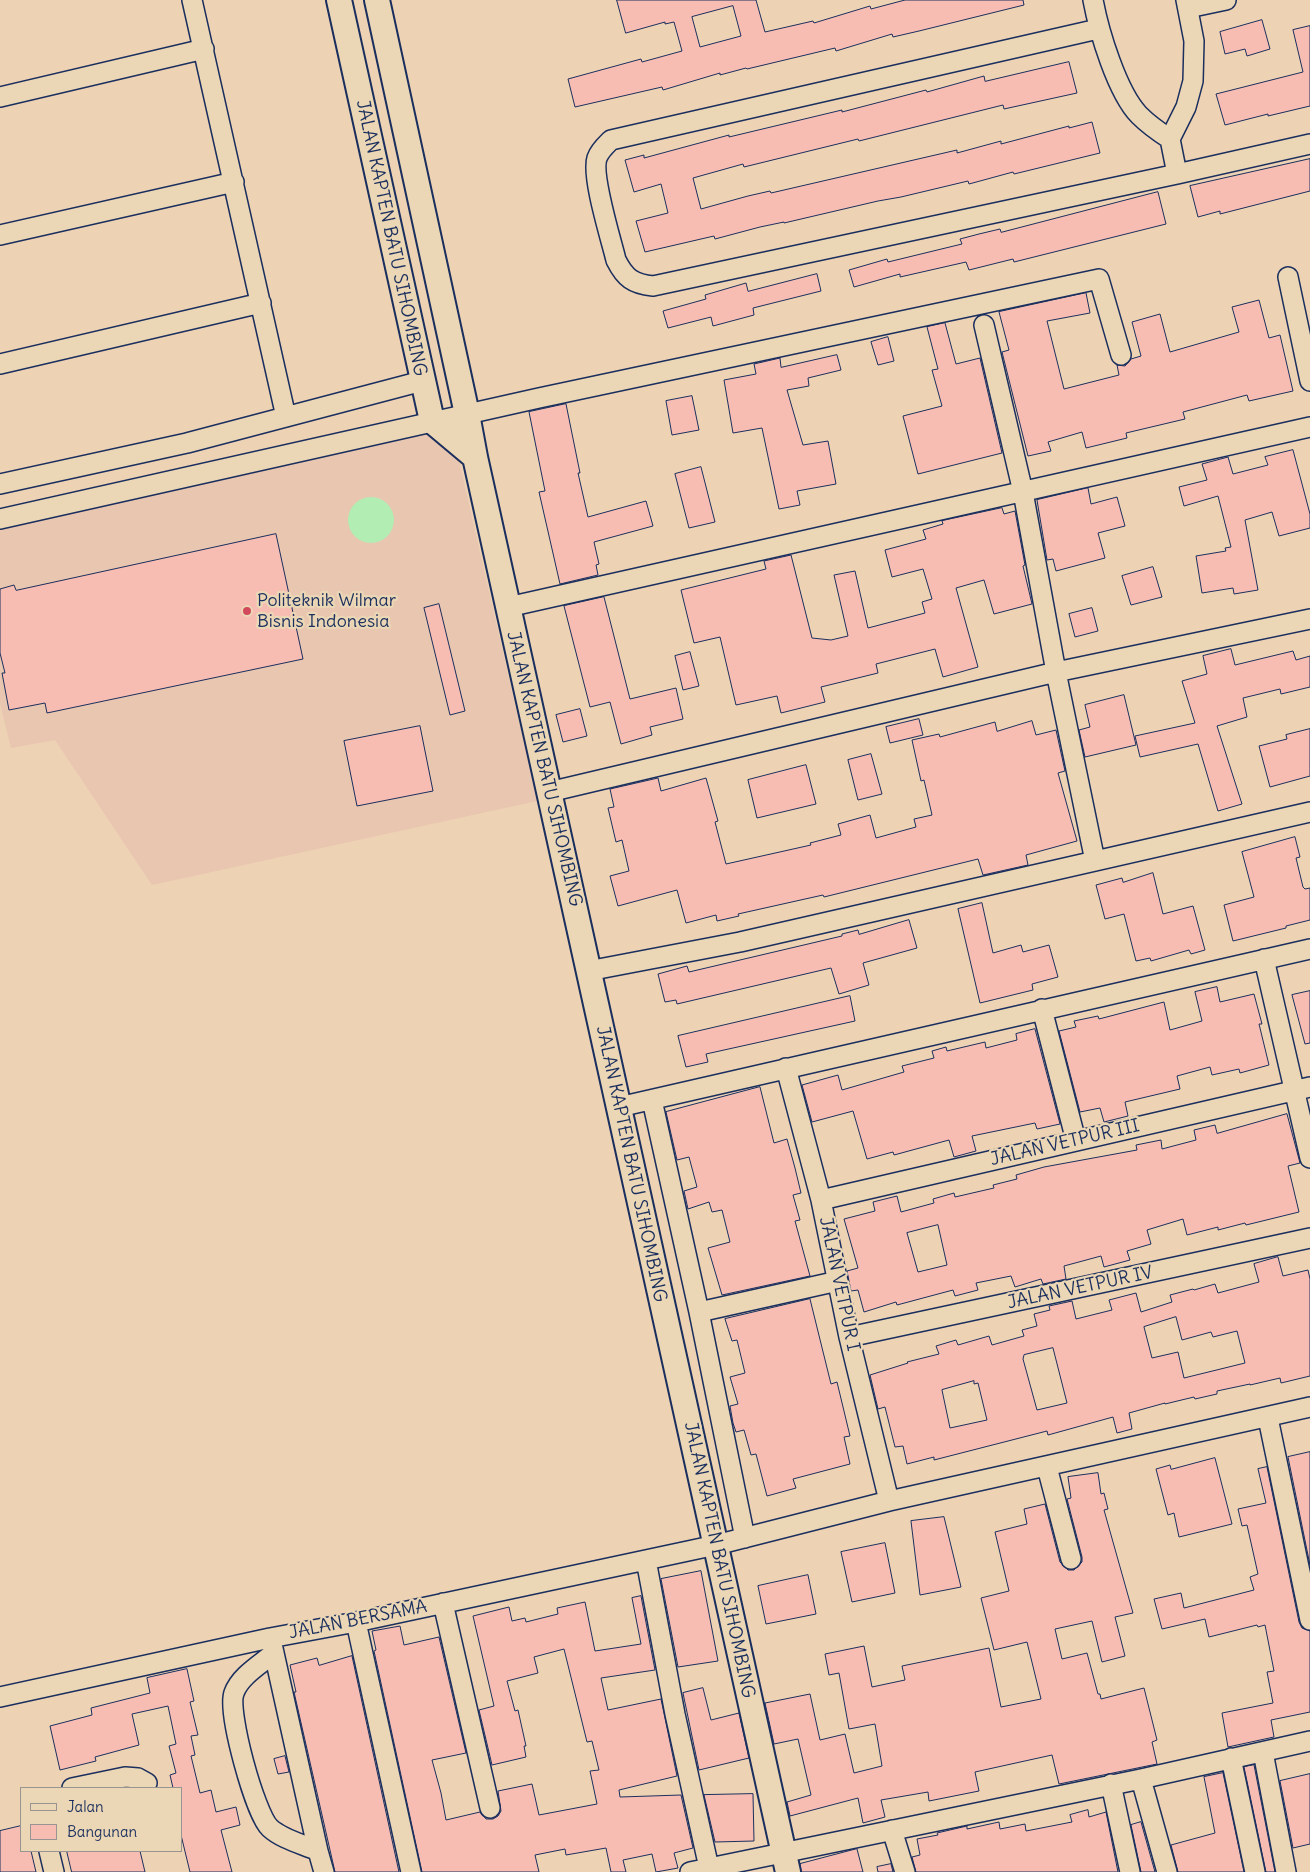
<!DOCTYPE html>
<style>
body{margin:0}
#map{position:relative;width:1310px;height:1872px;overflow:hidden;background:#eed2b4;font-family:Delius,sans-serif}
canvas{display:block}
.legend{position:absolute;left:20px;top:1787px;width:162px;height:65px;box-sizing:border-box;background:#ebd7b5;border:1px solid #989492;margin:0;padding:6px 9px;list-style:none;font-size:15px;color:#1b2f5e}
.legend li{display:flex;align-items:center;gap:10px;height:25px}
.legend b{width:25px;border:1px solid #989492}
</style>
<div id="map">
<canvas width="1310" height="1872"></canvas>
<ul class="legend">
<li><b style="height:6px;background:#ebd7b5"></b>Jalan</li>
<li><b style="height:14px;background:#f8bdb2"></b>Bangunan</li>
</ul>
</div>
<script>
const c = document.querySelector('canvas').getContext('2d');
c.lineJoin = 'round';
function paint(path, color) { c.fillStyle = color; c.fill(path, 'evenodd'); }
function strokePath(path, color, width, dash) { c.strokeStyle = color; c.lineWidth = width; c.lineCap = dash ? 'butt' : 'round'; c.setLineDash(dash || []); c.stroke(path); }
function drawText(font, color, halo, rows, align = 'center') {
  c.font = font + ' Delius,sans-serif'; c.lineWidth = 4.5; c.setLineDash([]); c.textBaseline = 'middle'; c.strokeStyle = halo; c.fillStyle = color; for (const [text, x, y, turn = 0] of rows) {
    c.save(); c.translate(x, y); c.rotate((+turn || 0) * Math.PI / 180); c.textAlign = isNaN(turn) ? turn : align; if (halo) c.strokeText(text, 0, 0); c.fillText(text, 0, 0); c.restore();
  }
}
paint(new Path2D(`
 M 450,421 L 537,801 L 152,885 L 55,740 L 11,748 L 0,704 L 0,517 Z`), '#e8c6b0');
paint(new Path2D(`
 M348 520a23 23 0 1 1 46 0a23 23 0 1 1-46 0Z`), '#b2edb3');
const building = new Path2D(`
 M 617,0 L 756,0 L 765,32 L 813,21 L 814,23 L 870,6 L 871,9 L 905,0 L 1023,0 L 1024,5 L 919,31 L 893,37 L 892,34 L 836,51 L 835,48 L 747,69 L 746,68 L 720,75 L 720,73 L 663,90 L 662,87 L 575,107 L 568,79 L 641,59 L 642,62 L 682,51 L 674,22 L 665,24 L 665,22 L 626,33 ZM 733,6 L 741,36 L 700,47 L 692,17 Z
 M 1262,20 L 1270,49 L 1247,56 L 1245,49 L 1225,54 L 1220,32 Z
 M 1310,26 L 1310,106 L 1268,116 L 1268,114 L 1225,125 L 1216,94 L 1303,72 L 1293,30 Z
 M 1069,62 L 1077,93 L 1004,109 L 1003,105 L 859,141 L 858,139 L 744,167 L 743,164 L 693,178 L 701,209 L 748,196 L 770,191 L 771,193 L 957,150 L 957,153 L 1001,141 L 1001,144 L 1069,126 L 1069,128 L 1092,122 L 1100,153 L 1014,174 L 1013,172 L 969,184 L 968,181 L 901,197 L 878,201 L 784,223 L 784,222 L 760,227 L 715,239 L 714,236 L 645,252 L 636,221 L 668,213 L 661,184 L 634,192 L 625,160 L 644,155 L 644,158 L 729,135 L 729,137 L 842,110 L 842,112 L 926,90 L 927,92 L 984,76 L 985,81 Z
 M 1310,159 L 1310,191 L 1220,214 L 1220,211 L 1198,217 L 1190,186 Z
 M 1158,192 L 1166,224 L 1014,262 L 1013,259 L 969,270 L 966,262 L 900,277 L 900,274 L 854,287 L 849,270 L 887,259 L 888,262 L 962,244 L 960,239 L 979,234 L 1000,229 L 1001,232 Z
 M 817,274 L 821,291 L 753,308 L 754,315 L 713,326 L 711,317 L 668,328 L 663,311 L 706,299 L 705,295 L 746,283 L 748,291 Z
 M 1086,293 L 1090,313 L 1047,321 L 1064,389 L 1119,375 L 1117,365 L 1125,366 L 1131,359 L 1141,356 L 1132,322 L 1160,314 L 1170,352 L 1239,332 L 1232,307 L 1259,300 L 1269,338 L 1280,335 L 1293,391 L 1249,401 L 1247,395 L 1183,412 L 1185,419 L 1126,433 L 1127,438 L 1086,448 L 1082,432 L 1048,442 L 1051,451 L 1028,456 L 1002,352 L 1009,350 L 999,312 Z
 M 945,323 L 956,364 L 980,358 L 1002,453 L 918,474 L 903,416 L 942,406 L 932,370 L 938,369 L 927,327 Z
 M 888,337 L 894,361 L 878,365 L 871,342 Z
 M 837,355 L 841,370 L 808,378 L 809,386 L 787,390 L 803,445 L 828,441 L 836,484 L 797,491 L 800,505 L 779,509 L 762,428 L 733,433 L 724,380 L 756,374 L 754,364 L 780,358 L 781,367 Z
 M 692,396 L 699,430 L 672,435 L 666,401 Z
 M 566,404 L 580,473 L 578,473 L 588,517 L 646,501 L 653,526 L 594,542 L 599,564 L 596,565 L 598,575 L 560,584 L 539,492 L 545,491 L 529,412 Z
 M 1293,450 L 1310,514 L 1310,528 L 1279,536 L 1272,512 L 1245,520 L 1258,590 L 1234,594 L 1233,588 L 1202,593 L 1196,556 L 1226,551 L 1225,548 L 1231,547 L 1218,496 L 1184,506 L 1179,487 L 1207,480 L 1202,464 L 1228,457 L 1233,474 L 1268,465 L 1265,457 Z
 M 701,467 L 715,522 L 689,528 L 675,474 Z
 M 1088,488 L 1091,504 L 1117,497 L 1125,526 L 1098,533 L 1105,558 L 1056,571 L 1053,559 L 1047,560 L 1037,500 Z
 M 1002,508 L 1004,514 L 1015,511 L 1025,565 L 1023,566 L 1032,604 L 994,614 L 984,580 L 956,588 L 978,667 L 943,677 L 935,649 L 876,664 L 878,673 L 821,687 L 825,702 L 781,713 L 777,696 L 736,705 L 720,637 L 694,643 L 681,590 L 766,569 L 764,561 L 791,555 L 812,638 L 831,640 L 848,636 L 834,575 L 855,571 L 868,628 L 925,613 L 922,602 L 932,599 L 923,569 L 892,577 L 885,550 L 926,539 L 923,530 L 943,524 L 942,521 Z
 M 276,534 L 303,659 L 47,713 L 45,703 L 9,710 L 2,673 L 5,673 L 0,653 L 0,589 L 14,585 L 16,590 Z
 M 1153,567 L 1162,597 L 1131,605 L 1122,576 Z
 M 604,597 L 630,699 L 676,688 L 683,719 L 650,727 L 652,735 L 621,744 L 610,702 L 590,707 L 564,606 Z
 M 439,604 L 465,711 L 450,715 L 424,608 Z
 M 1092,608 L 1098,631 L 1075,637 L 1069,614 Z
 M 1231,649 L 1235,665 L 1293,651 L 1296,660 L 1310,656 L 1310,687 L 1281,694 L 1280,689 L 1243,698 L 1247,717 L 1217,726 L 1242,804 L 1218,811 L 1198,744 L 1140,757 L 1135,736 L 1195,723 L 1182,681 L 1207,674 L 1203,656 Z
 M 690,652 L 699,686 L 683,690 L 675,656 Z
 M 1124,695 L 1136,745 L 1085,757 L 1079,730 L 1090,727 L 1085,705 Z
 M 580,709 L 587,736 L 563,742 L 556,715 Z
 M 919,719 L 923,735 L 890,743 L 886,727 Z
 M 1032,721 L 1036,735 L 1056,730 L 1065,771 L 1058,773 L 1077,841 L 1026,855 L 1028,865 L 983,875 L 978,859 L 824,897 L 823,895 L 738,914 L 739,916 L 717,921 L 716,915 L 686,923 L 677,890 L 618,906 L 610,876 L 629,871 L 622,840 L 616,842 L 608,808 L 614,807 L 610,789 L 658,778 L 661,791 L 706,778 L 718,821 L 715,822 L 726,864 L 811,845 L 810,843 L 841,835 L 838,824 L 870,815 L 876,838 L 916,827 L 914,819 L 932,815 L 924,780 L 921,781 L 912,740 L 939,734 L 940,737 L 995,722 L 997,731 Z
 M 420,726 L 433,791 L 357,806 L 344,741 Z
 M 1310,729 L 1310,776 L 1270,787 L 1259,746 L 1287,739 L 1286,735 Z
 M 871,754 L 882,794 L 858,800 L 848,760 Z
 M 806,765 L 816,804 L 757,818 L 748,780 Z
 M 1295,837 L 1300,857 L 1296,858 L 1303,887 L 1305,889 L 1310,888 L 1310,920 L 1286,926 L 1286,928 L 1233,941 L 1224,905 L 1254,897 L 1242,852 Z
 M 1153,873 L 1163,914 L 1193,906 L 1205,950 L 1191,954 L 1189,950 L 1151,961 L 1150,958 L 1136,961 L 1124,914 L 1105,919 L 1096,885 L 1122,878 L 1123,882 Z
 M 982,903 L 993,953 L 1021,945 L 1023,952 L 1049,945 L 1058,977 L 1032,984 L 1033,990 L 980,1003 L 958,909 Z
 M 909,920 L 917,948 L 863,963 L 869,985 L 839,994 L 831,968 L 677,1004 L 676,1000 L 665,1002 L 658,974 L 687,966 L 689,972 L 842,936 L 842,934 L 858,930 L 859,934 Z
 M 1217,987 L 1220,1002 L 1254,994 L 1262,1024 L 1259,1024 L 1269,1065 L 1240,1073 L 1239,1069 L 1212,1075 L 1210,1067 L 1177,1076 L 1180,1089 L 1125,1102 L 1128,1116 L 1104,1122 L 1100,1108 L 1080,1112 L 1059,1031 L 1076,1027 L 1074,1021 L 1098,1016 L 1099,1019 L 1164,1002 L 1170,1030 L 1202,1021 L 1195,992 Z
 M 1310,991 L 1310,1043 L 1305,1044 L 1292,995 Z
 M 850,996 L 855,1021 L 706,1054 L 708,1062 L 686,1067 L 678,1036 Z
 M 1035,1029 L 1060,1124 L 1037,1129 L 1035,1123 L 972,1136 L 976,1151 L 954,1157 L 949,1140 L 894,1155 L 893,1152 L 867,1159 L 853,1111 L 812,1122 L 802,1085 L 838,1075 L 842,1090 L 904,1072 L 902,1066 L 934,1058 L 932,1051 L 946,1047 L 947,1051 L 985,1042 L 986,1048 L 1017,1040 L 1016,1034 Z
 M 760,1087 L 774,1143 L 787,1139 L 795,1168 L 801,1193 L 793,1195 L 800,1220 L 795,1221 L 810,1276 L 722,1295 L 708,1248 L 730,1242 L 722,1210 L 712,1212 L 709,1202 L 688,1209 L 684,1191 L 697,1187 L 689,1157 L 677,1160 L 666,1112 Z
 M 1287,1114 L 1300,1163 L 1288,1166 L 1299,1212 L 1246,1225 L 1245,1223 L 1218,1230 L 1218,1227 L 1187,1235 L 1183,1219 L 1147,1230 L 1151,1244 L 1127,1251 L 1130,1260 L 1104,1267 L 1101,1256 L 1064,1266 L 1066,1279 L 1043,1284 L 1041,1279 L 1015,1287 L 1011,1276 L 976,1283 L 978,1290 L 955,1296 L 953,1290 L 897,1305 L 896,1302 L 864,1312 L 858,1290 L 851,1291 L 847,1271 L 858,1268 L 844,1219 L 875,1211 L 873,1202 L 897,1196 L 901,1212 L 934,1203 L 933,1199 L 954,1193 L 955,1197 L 994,1188 L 993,1185 L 1017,1179 L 1016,1175 L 1044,1167 L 1137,1150 L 1136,1145 L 1161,1140 L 1162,1149 L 1196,1140 L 1194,1130 L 1215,1125 L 1217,1133 ZM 938,1225 L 947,1265 L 918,1272 L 907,1233 Z
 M 1278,1257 L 1283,1276 L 1308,1270 L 1310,1279 L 1310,1376 L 1281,1383 L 1280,1378 L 1250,1385 L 1250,1384 L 1217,1391 L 1217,1394 L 1195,1399 L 1194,1397 L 1165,1404 L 1165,1403 L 1129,1413 L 1132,1429 L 1117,1433 L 1113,1417 L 1048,1435 L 1047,1431 L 934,1460 L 934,1457 L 907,1464 L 903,1446 L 895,1447 L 885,1407 L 878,1409 L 870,1375 L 908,1363 L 907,1362 L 939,1354 L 936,1346 L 956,1340 L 958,1345 L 989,1336 L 992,1345 L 1024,1336 L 1022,1330 L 1037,1326 L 1034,1314 L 1050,1310 L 1049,1306 L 1072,1301 L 1076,1319 L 1112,1310 L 1109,1300 L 1136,1293 L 1141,1312 L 1172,1302 L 1170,1295 L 1193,1289 L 1194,1290 L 1215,1284 L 1218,1293 L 1259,1282 L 1254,1264 ZM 1176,1317 L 1182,1340 L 1211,1332 L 1213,1337 L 1237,1331 L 1245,1363 L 1184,1378 L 1178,1352 L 1152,1358 L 1144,1327 ZM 1053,1348 L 1067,1403 L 1037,1410 L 1023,1359 L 1024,1355 ZM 974,1381 L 974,1384 L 978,1383 L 987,1420 L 950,1428 L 942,1390 Z
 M 810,1299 L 831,1384 L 837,1382 L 850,1436 L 844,1437 L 850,1464 L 793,1479 L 796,1488 L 767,1496 L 756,1454 L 751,1455 L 744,1430 L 736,1432 L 733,1423 L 730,1406 L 738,1404 L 730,1377 L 745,1373 L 737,1340 L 732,1341 L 725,1319 Z
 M 1310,1452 L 1310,1565 L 1288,1457 Z
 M 1215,1458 L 1232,1524 L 1179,1537 L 1174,1513 L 1168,1515 L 1156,1469 L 1170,1465 L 1171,1469 Z
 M 1267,1467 L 1299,1622 L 1302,1628 L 1310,1631 L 1310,1712 L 1271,1720 L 1274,1737 L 1228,1747 L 1222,1713 L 1273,1703 L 1267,1672 L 1274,1671 L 1265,1625 L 1258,1627 L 1257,1625 L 1209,1637 L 1205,1619 L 1162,1629 L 1154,1599 L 1181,1593 L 1184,1608 L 1254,1590 L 1250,1577 L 1258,1574 L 1247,1525 L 1242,1526 L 1238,1509 L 1266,1503 L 1258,1469 Z
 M 1098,1473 L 1101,1494 L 1104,1493 L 1108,1509 L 1104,1510 L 1133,1613 L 1115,1617 L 1125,1656 L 1102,1662 L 1092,1621 L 1055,1629 L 1062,1659 L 1087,1653 L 1098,1694 L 1100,1694 L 1101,1699 L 1144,1688 L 1157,1740 L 1152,1742 L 1157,1764 L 1059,1784 L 1052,1755 L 975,1772 L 979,1791 L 929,1801 L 928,1792 L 881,1800 L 885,1817 L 863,1823 L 858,1798 L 790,1816 L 787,1802 L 811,1795 L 798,1739 L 774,1744 L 765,1703 L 810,1694 L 820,1740 L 845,1734 L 854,1773 L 882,1766 L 875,1724 L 849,1729 L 839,1673 L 829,1675 L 825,1654 L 864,1646 L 872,1687 L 905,1680 L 902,1666 L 989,1648 L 1001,1707 L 1041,1699 L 1027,1642 L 994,1650 L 981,1598 L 1009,1591 L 995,1532 L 1027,1524 L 1024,1509 L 1045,1504 L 1060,1562 L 1068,1570 L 1074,1570 L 1082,1562 L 1082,1557 L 1067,1499 L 1071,1498 L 1068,1477 Z
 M 944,1517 L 961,1587 L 920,1595 L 911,1521 Z
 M 885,1543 L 895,1593 L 852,1602 L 841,1552 Z
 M 701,1571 L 718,1661 L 678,1667 L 661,1579 Z
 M 808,1575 L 816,1614 L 766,1624 L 758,1586 Z
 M 641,1596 L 655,1670 L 601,1678 L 608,1710 L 661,1699 L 677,1776 L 619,1790 L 620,1797 L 681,1795 L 693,1848 L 674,1853 L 678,1868 L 656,1872 L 652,1854 L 623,1860 L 626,1872 L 611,1872 L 606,1848 L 566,1855 L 565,1849 L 535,1855 L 539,1872 L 422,1872 L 374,1651 L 376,1650 L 372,1631 L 400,1626 L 404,1645 L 439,1637 L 466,1753 L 432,1760 L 441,1793 L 446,1820 L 480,1812 L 486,1819 L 493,1819 L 498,1816 L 501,1811 L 498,1791 L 532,1784 L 539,1815 L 597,1804 L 590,1771 L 599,1770 L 592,1741 L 587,1742 L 564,1649 L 534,1657 L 538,1673 L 507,1681 L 515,1711 L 518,1710 L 526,1746 L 524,1746 L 526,1757 L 492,1765 L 479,1710 L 494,1706 L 473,1616 L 509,1607 L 512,1621 L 525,1618 L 526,1622 L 558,1614 L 557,1608 L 585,1602 L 595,1651 L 641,1644 L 632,1598 Z
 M 352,1656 L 399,1872 L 335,1872 L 294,1692 L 296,1692 L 290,1665 L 317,1658 L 319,1665 Z
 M 187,1669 L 194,1701 L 190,1702 L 198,1735 L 191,1736 L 195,1755 L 191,1756 L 200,1793 L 211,1790 L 216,1812 L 236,1807 L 240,1825 L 221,1830 L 232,1872 L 190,1872 L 181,1835 L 181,1788 L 173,1788 L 170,1775 L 176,1773 L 169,1746 L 176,1744 L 168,1706 L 132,1714 L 139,1745 L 95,1757 L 96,1761 L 60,1770 L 50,1726 L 92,1715 L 91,1708 L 150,1693 L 147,1678 Z
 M 703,1688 L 711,1720 L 739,1713 L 749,1758 L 699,1770 L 683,1693 Z
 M 285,1756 L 289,1772 L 278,1774 L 274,1759 Z
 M 1254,1765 L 1275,1872 L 1266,1872 L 1244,1767 Z
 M 1223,1773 L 1244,1872 L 1178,1872 L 1171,1845 L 1215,1833 L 1204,1777 Z
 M 1310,1774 L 1310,1844 L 1293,1848 L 1280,1781 Z
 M 753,1794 L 754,1841 L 715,1842 L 704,1795 Z
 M 1088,1810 L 1089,1817 L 1106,1812 L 1118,1872 L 916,1872 L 912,1857 L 920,1855 L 917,1839 L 938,1835 L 937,1833 L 967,1826 L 967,1829 L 999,1822 L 1000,1829 L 1025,1824 L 1026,1831 L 1072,1822 L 1070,1815 Z
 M 1141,1822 L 1155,1872 L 1141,1872 L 1131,1825 Z
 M 21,1826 L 21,1851 L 31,1851 L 36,1872 L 0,1872 L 0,1831 Z
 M 857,1849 L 863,1872 L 801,1872 L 800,1864 Z
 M 67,1851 L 140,1851 L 145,1872 L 72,1872 Z
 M 891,1864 L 893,1872 L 878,1872 L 877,1867 Z`);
paint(building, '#f8bdb2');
strokePath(building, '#1b2f5e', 1);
const minor = new Path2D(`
 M 192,0 L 286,417
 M 1093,0 C 1099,32 1117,92 1139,115 C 1149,125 1159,132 1170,139
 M 1186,0 L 1194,41 L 1193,81 L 1186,107 L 1170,139 L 1177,174 L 1310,144
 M 1188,8 L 1226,0
 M 1098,29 L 611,140 C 606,145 600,150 597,158 C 591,176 611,239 616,260 C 625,278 633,284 653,286 L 1177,174
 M 0,97 L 204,49
 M 0,235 L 234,182
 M 1288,277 L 1310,381
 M 984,325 L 1023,492 L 1056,672 L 1095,861
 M 0,364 L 261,303
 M 0,484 L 187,443 L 422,381
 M 0,519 L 539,398 L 1099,279 L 1121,355
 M 508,607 L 1310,427
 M 549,792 L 1056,672 L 1310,619
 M 1264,959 L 1310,1158
 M 588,971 L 740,942 L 1310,812
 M 1042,1009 L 1076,1141
 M 786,1068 L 821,1200 L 849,1337 L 889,1501
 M 652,1100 L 699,1312 L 745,1538
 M 619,1107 L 1310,949
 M 821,1200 L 1310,1087
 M 699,1312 L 838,1281
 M 849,1337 L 1310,1238
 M 1268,1418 L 1310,1620
 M 1047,1467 L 1071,1559
 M 646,1560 L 675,1714 L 709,1868
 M 443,1603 L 490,1808
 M 356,1622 L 411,1872
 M 272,1644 L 318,1851
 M 274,1653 C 261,1664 240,1676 234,1693 C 227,1712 255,1814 270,1828 C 282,1839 302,1844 318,1851 L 324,1872
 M 0,1697 L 270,1638 L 356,1622 L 716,1545 L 889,1501 L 1310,1407
 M 1263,1752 L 1286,1872
 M 1231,1758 L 1255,1872
 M 1141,1779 L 1167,1872
 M 1111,1784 L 1130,1872
 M 72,1788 L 125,1777 L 138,1778 L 147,1783
 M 892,1830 L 905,1872
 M 49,1851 L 54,1872
 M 690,1872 L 1141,1779 L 1310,1741`);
const tertiary = new Path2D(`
 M 339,0 L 432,421 L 475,457
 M 377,0 L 467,414 L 475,457 L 788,1872`);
strokePath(minor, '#1b2f5e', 22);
strokePath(tertiary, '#1b2f5e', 28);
strokePath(minor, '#ebd7b5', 19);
strokePath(tertiary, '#ebd7b5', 24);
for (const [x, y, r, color] of [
 [247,611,5,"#d1495b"]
]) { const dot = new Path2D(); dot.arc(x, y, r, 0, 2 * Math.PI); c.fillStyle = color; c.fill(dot); strokePath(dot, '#ebd7b5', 2); }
drawText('18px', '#1b2f5e', '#ebd7b5', [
 ["JALAN KAPTEN BATU SIHOMBING",391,238,78],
 ["JALAN KAPTEN BATU SIHOMBING",544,769,77],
 ["JALAN VETPUR III",1065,1143,-13],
 ["JALAN KAPTEN BATU SIHOMBING",631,1164,78],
 ["JALAN VETPUR I",839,1284,78],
 ["JALAN VETPUR IV",1080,1288,-12],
 ["JALAN KAPTEN BATU SIHOMBING",719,1560,78],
 ["JALAN BERSAMA",358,1620,-11]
]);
drawText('18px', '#1b2f5e', '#ebd7b5', [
 ["Politeknik Wilmar",257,601],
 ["Bisnis Indonesia",257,622]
], 'left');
</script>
